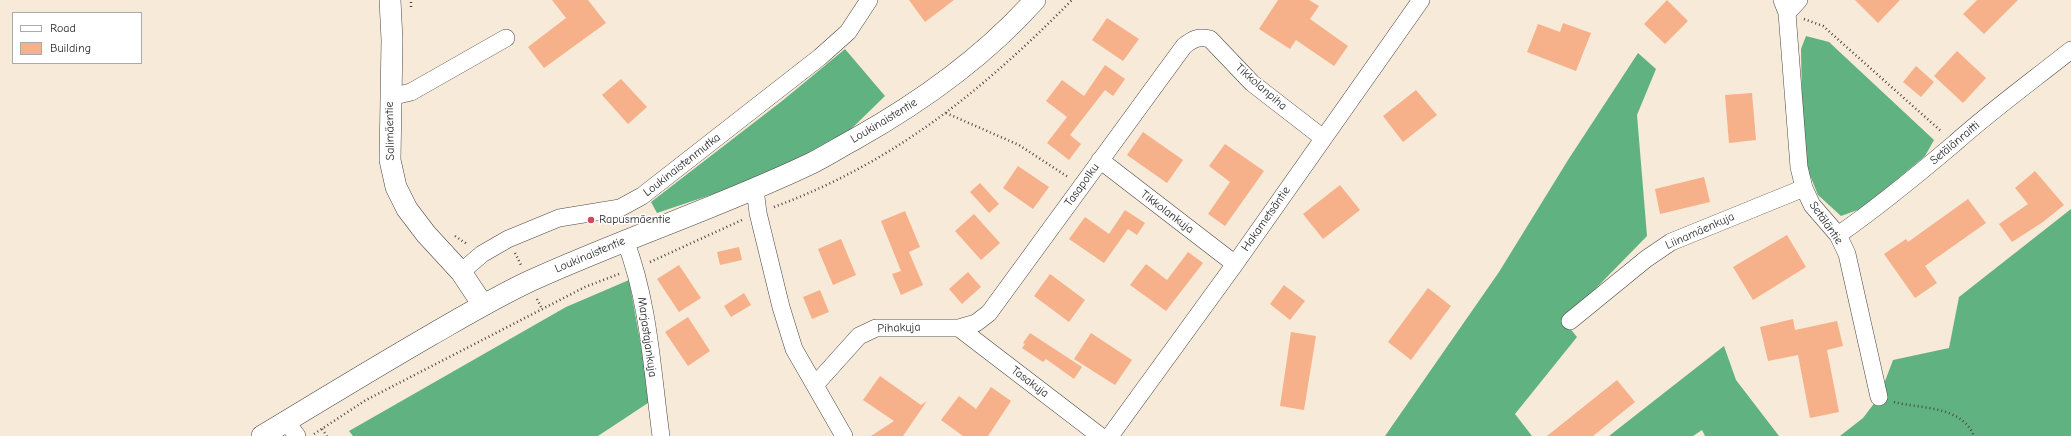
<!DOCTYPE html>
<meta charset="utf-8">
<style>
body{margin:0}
#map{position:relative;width:2071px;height:436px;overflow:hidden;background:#f8ead8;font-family:"Comic Neue",sans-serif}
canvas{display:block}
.legend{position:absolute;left:12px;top:12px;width:130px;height:52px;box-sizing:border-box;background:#fff;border:1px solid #aaa;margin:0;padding:5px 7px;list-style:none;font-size:12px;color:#2b2b2b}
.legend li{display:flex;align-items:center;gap:8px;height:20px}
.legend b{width:20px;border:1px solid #aaa}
</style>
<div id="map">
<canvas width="2071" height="436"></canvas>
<ul class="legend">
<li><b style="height:5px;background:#fff"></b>Road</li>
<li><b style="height:11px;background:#f6b08a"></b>Building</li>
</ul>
</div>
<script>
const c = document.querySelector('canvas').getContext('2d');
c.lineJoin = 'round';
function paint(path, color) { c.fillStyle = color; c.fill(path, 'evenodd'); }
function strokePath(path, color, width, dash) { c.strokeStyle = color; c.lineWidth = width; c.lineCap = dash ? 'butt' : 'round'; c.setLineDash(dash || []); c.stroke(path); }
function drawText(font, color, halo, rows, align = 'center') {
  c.font = font + ' "Comic Neue",sans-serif'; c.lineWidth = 3; c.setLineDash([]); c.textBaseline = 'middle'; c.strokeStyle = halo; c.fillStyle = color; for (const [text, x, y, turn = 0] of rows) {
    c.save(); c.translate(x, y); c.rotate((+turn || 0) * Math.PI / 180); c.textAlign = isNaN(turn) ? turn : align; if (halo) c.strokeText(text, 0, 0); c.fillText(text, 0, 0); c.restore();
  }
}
paint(new Path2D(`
 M 1806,36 L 1829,42 L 1934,140 L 1925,156 L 1863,208 L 1841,216 L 1818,195 L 1803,158 L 1801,49 Z
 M 845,49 L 885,96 L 846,134 L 758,179 L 657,213 L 651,202 L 782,101 Z
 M 1638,53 L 1656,69 L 1637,115 L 1647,236 L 1564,321 L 1577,337 L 1515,414 L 1532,436 L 1385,436 L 1499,272 L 1568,160 Z
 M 2071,209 L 2071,436 L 1840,436 L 1863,418 L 1879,397 L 1893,360 L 1949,348 L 1959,297 Z
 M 629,280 L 651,401 L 598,436 L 353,436 L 349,431 L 566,307 Z
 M 1724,346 L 1736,380 L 1779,436 L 1705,436 L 1702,430 L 1693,436 L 1609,436 Z`), '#60b280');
paint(new Path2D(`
 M 552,0 L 588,0 L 606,23 L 544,68 L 528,47 L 566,18 Z
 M 909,0 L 954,0 L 925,22 Z
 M 1278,0 L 1309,0 L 1319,6 L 1310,19 L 1348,46 L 1334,66 L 1296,40 L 1290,49 L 1259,29 Z
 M 1667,0 L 1688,21 L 1665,44 L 1644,24 Z
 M 1855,0 L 1900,0 L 1878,23 Z
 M 1977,0 L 2018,0 L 1984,34 L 1963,14 Z
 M 1107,18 L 1139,39 L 1123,61 L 1092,40 Z
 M 1563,23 L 1591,33 L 1576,71 L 1527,52 L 1538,24 L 1560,32 Z
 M 1957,51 L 1986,78 L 1963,103 L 1934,76 Z
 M 1105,65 L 1125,79 L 1113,96 L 1105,90 L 1070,135 L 1081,144 L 1069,160 L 1047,143 L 1067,117 L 1046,101 L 1062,80 L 1084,96 Z
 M 1916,66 L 1934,82 L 1921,97 L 1903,82 Z
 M 621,79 L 647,107 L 628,124 L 602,95 Z
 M 1416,90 L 1437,115 L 1403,142 L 1383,116 Z
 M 1752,93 L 1756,140 L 1729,143 L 1725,95 Z
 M 1143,132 L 1183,160 L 1167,183 L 1127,155 Z
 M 1225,144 L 1264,171 L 1225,226 L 1208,214 L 1230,182 L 1209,166 Z
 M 1018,166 L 1049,187 L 1033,209 L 1003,188 Z
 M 2035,171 L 2064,205 L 2043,222 L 2012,242 L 1999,224 L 2028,204 L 2015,188 Z
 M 1704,177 L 1710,202 L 1660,214 L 1655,189 Z
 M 980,183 L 999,204 L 989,213 L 970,192 Z
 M 1340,185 L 1360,210 L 1323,239 L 1303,214 Z
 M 1968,199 L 1986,223 L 1925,266 L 1937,283 L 1915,298 L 1884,254 L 1906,239 L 1908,242 Z
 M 1125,210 L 1145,223 L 1137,235 L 1128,229 L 1104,263 L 1069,239 L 1085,217 L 1109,234 Z
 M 905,211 L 920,247 L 909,252 L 923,285 L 901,295 L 892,274 L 901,271 L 881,221 Z
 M 974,214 L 1000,243 L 981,260 L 955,231 Z
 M 1787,235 L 1806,267 L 1753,300 L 1733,267 Z
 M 841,239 L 856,275 L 833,285 L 818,249 Z
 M 739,247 L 742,260 L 720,265 L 717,252 Z
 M 1188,252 L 1203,263 L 1166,311 L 1130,285 L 1146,264 L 1167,280 Z
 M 679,265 L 701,298 L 679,312 L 657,279 Z
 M 968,272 L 981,287 L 962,304 L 949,289 Z
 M 1050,274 L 1085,300 L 1069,322 L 1034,296 Z
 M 1284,285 L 1305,301 L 1290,320 L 1270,304 Z
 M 1428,288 L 1451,306 L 1411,360 L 1388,342 Z
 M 820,290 L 829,312 L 812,319 L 803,297 Z
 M 744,293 L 751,305 L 731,317 L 724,306 Z
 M 688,317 L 710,351 L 688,366 L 665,332 Z
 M 1793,319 L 1795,330 L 1837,321 L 1843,346 L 1827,350 L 1839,412 L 1810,418 L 1798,355 L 1768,361 L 1760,327 Z
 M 1291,332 L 1316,336 L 1304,410 L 1280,406 Z
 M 1030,333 L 1082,367 L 1074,379 L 1046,359 L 1043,362 L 1022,348 L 1025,344 L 1023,343 Z
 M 1091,333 L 1132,360 L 1115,385 L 1074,359 Z
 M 880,376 L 921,405 L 927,401 L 903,436 L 871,436 L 894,421 L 863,400 Z
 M 1617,380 L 1635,402 L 1593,436 L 1547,436 Z
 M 991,387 L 1011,401 L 988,436 L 963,436 L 941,420 L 959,396 L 976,409 Z`), '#f6b08a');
const minor = new Path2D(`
 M 1782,0 L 1787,13 L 1799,167 L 1804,188 L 1812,205 L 1838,235 L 1847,254 L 1879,397
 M 1787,13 L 1799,0
 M 390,97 L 411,92 L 506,38
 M 1100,160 L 1235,264
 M 755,189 L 758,213 L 781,307 L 794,349 L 844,436
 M 1838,235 C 1880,206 1916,176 1955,143 C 1992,110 2032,81 2071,50
 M 625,240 C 649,302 652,370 661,436
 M 461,272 L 482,254 L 508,239 L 559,218 L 620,208 L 642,196 L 820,57 L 848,32 L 869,0
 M 1570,321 L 1646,259 L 1671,242 L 1804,188
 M 959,328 L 1100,436
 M 815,385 L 859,336 L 876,328 L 959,328 L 976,323 L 989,313 L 1184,46 C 1193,39 1198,36 1210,39 L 1252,83 L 1323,138
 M 286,421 L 297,436
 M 1110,436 L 1235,264 L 1421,0`);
const tertiary = new Path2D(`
 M 390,0 L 392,40 L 390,160 L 396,187 L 407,209 L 426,234 L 461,272 L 483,305
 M 262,436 C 318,402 374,368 431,335 C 464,316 496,297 530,281 C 622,239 720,207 812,163 C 826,156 840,147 855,139 C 921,102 984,57 1035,0`);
strokePath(minor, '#4a4845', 18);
strokePath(tertiary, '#4a4845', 22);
strokePath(new Path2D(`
 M 411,7 L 411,0
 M 1804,19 L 1823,26 L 1942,132
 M 946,113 L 1019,145 L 1068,177
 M 774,207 C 895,162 982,91 1072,0
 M 455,236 L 467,244
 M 515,253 L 521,265
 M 650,262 L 742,220
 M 537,299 L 542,309
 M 1894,402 C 1920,409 1961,405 1974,436
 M 322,429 L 327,436
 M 314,434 L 366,400 L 585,287 L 619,274`), '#4a4845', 2.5, [1, 3]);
strokePath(minor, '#fff', 17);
strokePath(tertiary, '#fff', 21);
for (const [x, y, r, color] of [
 [591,220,4,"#d1495b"]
]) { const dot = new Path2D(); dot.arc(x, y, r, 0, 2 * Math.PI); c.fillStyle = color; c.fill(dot); strokePath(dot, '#fff', 1.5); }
drawText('12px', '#2b2b2b', '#fff', [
 ["Tikkolanpiha",1261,87,41],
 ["Loukinaistentie",884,121,-31],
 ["Salimäentie",390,131,-91],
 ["Setälänraitti",1955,143,-40],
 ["Loukinaistenmutka",682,165,-38],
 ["Tasapolku",1082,185,-54],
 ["Tikkolankuja",1167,212,37],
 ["Hakametsäntie",1266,219,-55],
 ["Setäläntie",1826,223,55],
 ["Liinamäenkuja",1700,231,-24],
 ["Loukinaistentie",590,255,-23],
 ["Pihakuja",899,328,-2],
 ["Marjastajankuja",647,337,82],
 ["Tasakuja",1030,382,37]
]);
drawText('12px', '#2b2b2b', '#fff', [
 ["Rapusmäentie",599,220]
], 'left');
</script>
